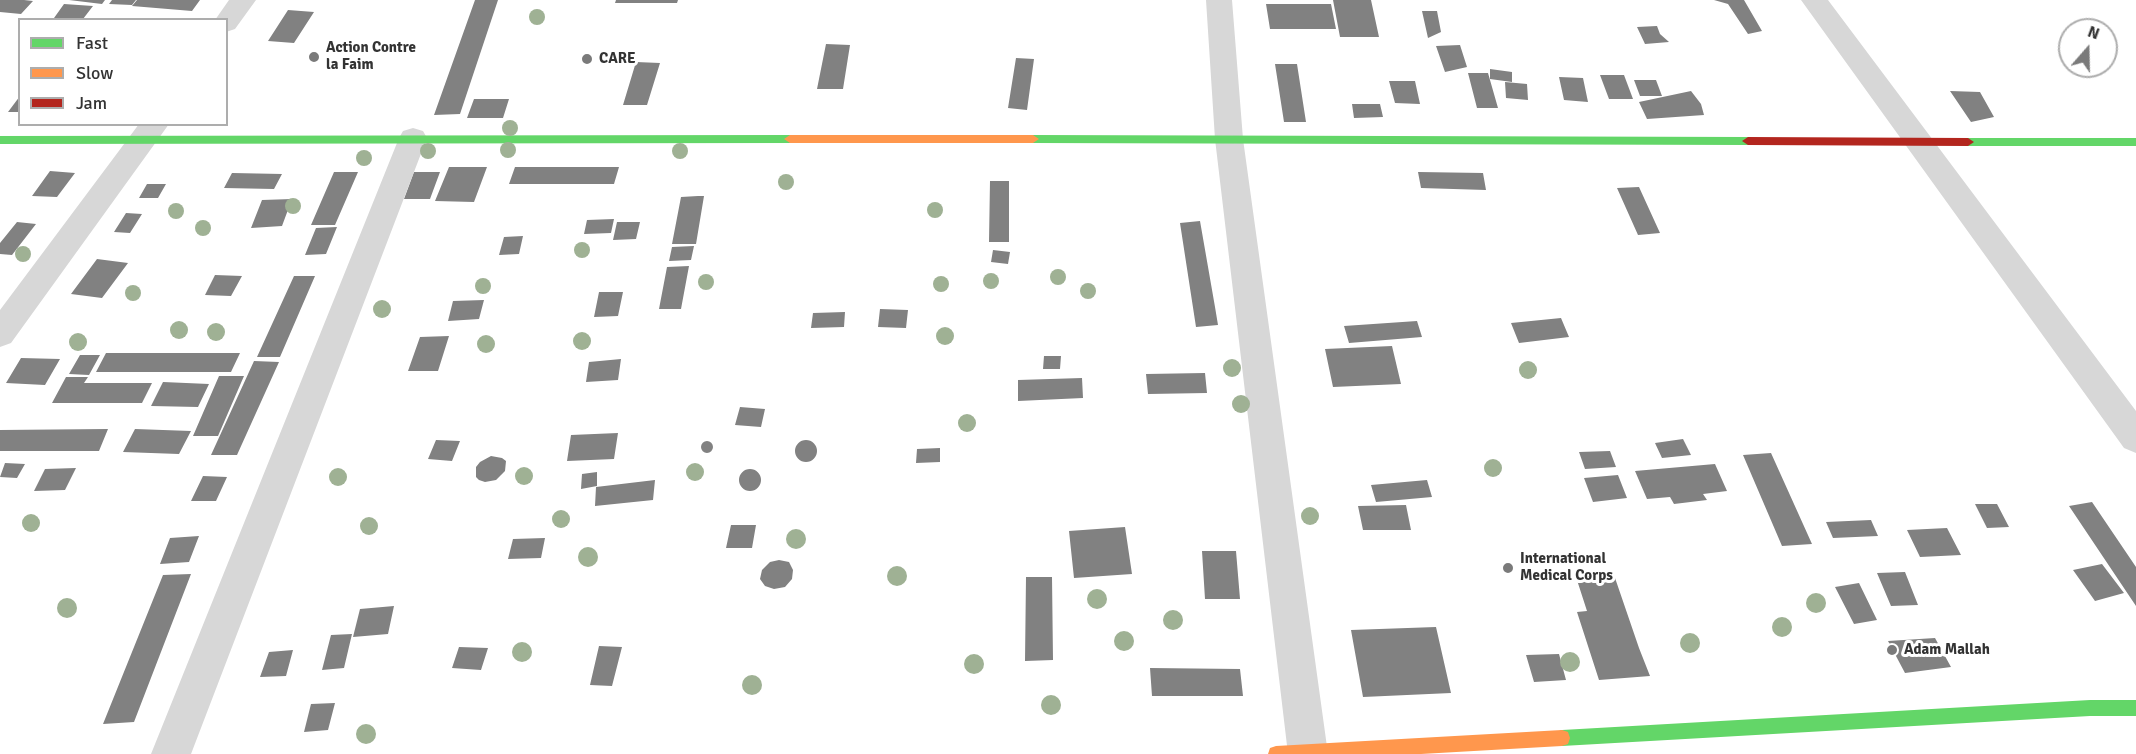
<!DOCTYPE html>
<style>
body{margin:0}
#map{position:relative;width:2136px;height:754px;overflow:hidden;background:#fff;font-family:Signika,sans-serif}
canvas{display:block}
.legend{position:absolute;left:18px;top:18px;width:210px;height:108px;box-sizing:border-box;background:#fff;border:2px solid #adadad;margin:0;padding:8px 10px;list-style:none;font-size:18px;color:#333}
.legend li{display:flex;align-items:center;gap:12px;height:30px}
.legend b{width:30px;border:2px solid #adadad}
.north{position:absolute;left:2058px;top:18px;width:60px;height:60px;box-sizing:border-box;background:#fff;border:2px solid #adadad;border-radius:50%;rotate:20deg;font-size:16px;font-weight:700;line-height:24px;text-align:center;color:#333}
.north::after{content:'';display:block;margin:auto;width:21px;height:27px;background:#7a7a7a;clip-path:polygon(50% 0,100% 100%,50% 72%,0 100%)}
</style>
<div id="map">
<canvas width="2136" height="754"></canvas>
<ul class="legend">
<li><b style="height:8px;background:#63d668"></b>Fast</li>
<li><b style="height:8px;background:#ff974d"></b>Slow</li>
<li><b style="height:8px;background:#b3261e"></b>Jam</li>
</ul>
<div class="north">N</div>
</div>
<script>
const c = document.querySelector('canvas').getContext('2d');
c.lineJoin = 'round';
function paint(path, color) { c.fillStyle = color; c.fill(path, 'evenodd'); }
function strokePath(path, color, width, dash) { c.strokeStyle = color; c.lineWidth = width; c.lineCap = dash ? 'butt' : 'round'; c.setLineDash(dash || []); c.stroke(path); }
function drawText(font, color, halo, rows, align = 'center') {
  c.font = font + ' Signika,sans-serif'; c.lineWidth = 6; c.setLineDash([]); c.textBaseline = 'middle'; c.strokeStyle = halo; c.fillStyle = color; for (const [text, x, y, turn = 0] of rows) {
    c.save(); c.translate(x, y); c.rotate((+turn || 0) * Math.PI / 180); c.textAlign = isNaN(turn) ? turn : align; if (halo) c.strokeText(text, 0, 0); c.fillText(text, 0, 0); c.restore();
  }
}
paint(new Path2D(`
 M 0,0 L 24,0 L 33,1 L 21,14 L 0,12 Z
 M 69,0 L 105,0 L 102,4 Z
 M 112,0 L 136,0 L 132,5 L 109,4 Z
 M 137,0 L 200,0 L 192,11 L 132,6 Z
 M 475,0 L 498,0 L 460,114 L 434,115 Z
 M 616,0 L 678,0 L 677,3 L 615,3 Z
 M 1333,0 L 1371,0 L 1379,37 L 1340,37 Z
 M 1714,0 L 1744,0 L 1762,31 L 1748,34 L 1728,4 Z
 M 64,4 L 93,6 L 83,19 L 54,18 Z
 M 1266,4 L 1331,4 L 1336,29 L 1270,29 Z
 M 288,10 L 314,12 L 294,43 L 268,41 Z
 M 1422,11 L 1437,11 L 1441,32 L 1428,38 Z
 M 1657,26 L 1660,34 L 1669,42 L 1645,44 L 1637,27 Z
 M 826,44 L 850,45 L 843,89 L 817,89 Z
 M 1460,45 L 1467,67 L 1445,72 L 1436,46 Z
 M 1016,58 L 1034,59 L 1027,110 L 1008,108 Z
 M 636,62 L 660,63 L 647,105 L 623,105 Z
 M 1275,64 L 1297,64 L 1306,122 L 1284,122 Z
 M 1490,69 L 1512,72 L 1512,82 L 1490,79 Z
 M 1468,73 L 1488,73 L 1498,108 L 1477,108 Z
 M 1600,75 L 1624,75 L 1633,99 L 1609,99 Z
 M 1559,77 L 1583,78 L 1588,102 L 1564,100 Z
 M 1634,80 L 1656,80 L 1662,96 L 1640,96 Z
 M 1389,81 L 1415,81 L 1420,104 L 1395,103 Z
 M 1505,82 L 1527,84 L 1528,100 L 1506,98 Z
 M 1691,91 L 1701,104 L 1704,115 L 1647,119 L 1639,102 Z
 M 1950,91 L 1980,92 L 1994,117 L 1971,122 Z
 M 20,96 L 20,112 L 8,112 Z
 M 474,99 L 509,99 L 503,118 L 467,118 Z
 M 1352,104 L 1380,104 L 1383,117 L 1354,118 Z
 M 449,167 L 487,167 L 474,202 L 435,201 Z
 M 515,167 L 619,167 L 614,184 L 509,184 Z
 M 50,171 L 75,173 L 57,197 L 32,196 Z
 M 334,172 L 358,172 L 335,225 L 311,225 Z
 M 414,172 L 440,172 L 430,199 L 404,199 Z
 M 1418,172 L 1483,173 L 1486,190 L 1421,188 Z
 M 232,173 L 282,174 L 274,189 L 224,188 Z
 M 990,181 L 1009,181 L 1009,242 L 989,242 Z
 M 147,184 L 166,184 L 158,198 L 139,198 Z
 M 1639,187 L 1660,233 L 1638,235 L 1617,188 Z
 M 698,196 L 704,196 L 696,244 L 672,244 L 681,197 Z
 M 292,199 L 282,226 L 251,228 L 262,200 Z
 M 126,213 L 142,214 L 130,233 L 114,232 Z
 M 614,219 L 611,233 L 584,234 L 587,220 Z
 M 1200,221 L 1215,307 L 1218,325 L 1196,327 L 1180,223 Z
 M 17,222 L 36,224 L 12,255 L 0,254 L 0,243 Z
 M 617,222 L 640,222 L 636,239 L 613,240 Z
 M 337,227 L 326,254 L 305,255 L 316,228 Z
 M 523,236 L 519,254 L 499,255 L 504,237 Z
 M 694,246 L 691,260 L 669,261 L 672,247 Z
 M 993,250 L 1010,252 L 1008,264 L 991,262 Z
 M 97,259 L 128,263 L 102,298 L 71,294 Z
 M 689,266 L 681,309 L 659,309 L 667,267 Z
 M 215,275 L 242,276 L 231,296 L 205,295 Z
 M 294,276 L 315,276 L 280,357 L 257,357 Z
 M 599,292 L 623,292 L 618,316 L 594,317 Z
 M 484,300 L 479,319 L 448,321 L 453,301 Z
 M 880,309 L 908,310 L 906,328 L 878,327 Z
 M 845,312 L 844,327 L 811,328 L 813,313 Z
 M 1561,318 L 1569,337 L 1519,343 L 1511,323 Z
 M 1417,321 L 1422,337 L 1349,343 L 1344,326 Z
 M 449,336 L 438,371 L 408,371 L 420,337 Z
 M 1392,346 L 1401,384 L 1333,387 L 1325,349 Z
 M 106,353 L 240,353 L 231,372 L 96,372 Z
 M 80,355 L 100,355 L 89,375 L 69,374 Z
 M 1044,356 L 1061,356 L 1060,369 L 1043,369 Z
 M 21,358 L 60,359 L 45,385 L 6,383 Z
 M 621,359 L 618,380 L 586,382 L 589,362 Z
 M 254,361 L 279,362 L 237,455 L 211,455 Z
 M 1205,373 L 1207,393 L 1148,394 L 1146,374 Z
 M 219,376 L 244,376 L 218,436 L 193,436 Z
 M 66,377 L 88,377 L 84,383 L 152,383 L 142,403 L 52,403 Z
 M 1082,378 L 1083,398 L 1018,401 L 1018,380 Z
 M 163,382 L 209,384 L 198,407 L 151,406 Z
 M 740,407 L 765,409 L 761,427 L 735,425 Z
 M 108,429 L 99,451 L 0,451 L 0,430 Z
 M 135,429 L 191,431 L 179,454 L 123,452 Z
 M 618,433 L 614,459 L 567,461 L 571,435 Z
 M 1683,439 L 1691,455 L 1662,458 L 1655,443 Z
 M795 451a11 11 0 1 1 22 0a11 11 0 1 1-22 0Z
 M 436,440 L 460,441 L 452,461 L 428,459 Z
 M701 447a6 6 0 1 1 12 0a6 6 0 1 1-12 0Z
 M 940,448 L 940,462 L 916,463 L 917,449 Z
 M 1610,451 L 1616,467 L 1585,469 L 1579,452 Z
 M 1771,453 L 1812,544 L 1782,546 L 1743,455 Z
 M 491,456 L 502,458 L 506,461 L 505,471 L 496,480 L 485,482 L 479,480 L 476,477 L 476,467 L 480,462 Z
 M 5,463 L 25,464 L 17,478 L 0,477 Z
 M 1715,464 L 1727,491 L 1703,494 L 1707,500 L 1674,504 L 1670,497 L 1647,499 L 1635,471 Z
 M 76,468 L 65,490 L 34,491 L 45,469 Z
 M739 480a11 11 0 1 1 22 0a11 11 0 1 1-22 0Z
 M 597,472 L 597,486 L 581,489 L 582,474 Z
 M 1618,475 L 1627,498 L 1593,502 L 1584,478 Z
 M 203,476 L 227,477 L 216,501 L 191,501 Z
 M 655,480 L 653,500 L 595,506 L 596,487 Z
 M 1427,480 L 1432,497 L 1376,502 L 1371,485 Z
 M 2092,502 L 2136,567 L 2136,606 L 2069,506 Z
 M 1975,504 L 1997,504 L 2009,527 L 1987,528 Z
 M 1406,505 L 1411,530 L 1363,530 L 1358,506 Z
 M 1871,520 L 1878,536 L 1833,538 L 1826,522 Z
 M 731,525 L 756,525 L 752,548 L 726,548 Z
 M 1125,527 L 1132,574 L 1074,578 L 1069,531 Z
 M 1947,528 L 1961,555 L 1920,557 L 1907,530 Z
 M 199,536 L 189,562 L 160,564 L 170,538 Z
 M 545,538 L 541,558 L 508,559 L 513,539 Z
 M 1202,551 L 1236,551 L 1240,599 L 1205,599 Z
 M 779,560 L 789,562 L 793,570 L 792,579 L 785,587 L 774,589 L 765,586 L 760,579 L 762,570 L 770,562 Z
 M 2102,564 L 2124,593 L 2095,601 L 2073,570 Z
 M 1905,572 L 1918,605 L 1891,606 L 1877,573 Z
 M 191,574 L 134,722 L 103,724 L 163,575 Z
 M 1614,575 L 1639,648 L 1650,676 L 1599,680 L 1577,612 L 1587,611 L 1576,577 Z
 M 1026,577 L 1052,577 L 1053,660 L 1025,661 Z
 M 1859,583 L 1877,620 L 1854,624 L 1835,587 Z
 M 394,606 L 388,634 L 353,637 L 360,609 Z
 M 1436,627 L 1451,693 L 1363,697 L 1351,630 Z
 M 352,634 L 344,668 L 322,670 L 331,635 Z
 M 1935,638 L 1951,667 L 1905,673 L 1888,641 Z
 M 599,646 L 622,647 L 612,686 L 590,685 Z
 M 459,647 L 488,648 L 481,670 L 452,668 Z
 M 293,650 L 286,676 L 260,677 L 269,652 Z
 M 1559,654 L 1566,680 L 1534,682 L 1526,655 Z
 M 1150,668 L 1240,669 L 1243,696 L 1152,696 Z
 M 335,703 L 328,730 L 304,732 L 311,704 Z`), '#818181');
paint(new Path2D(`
 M 229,0 L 256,0 L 235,29 L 226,32 L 226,20 L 215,20 Z
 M 1206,0 L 1232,0 L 1243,139 L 1328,754 L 1288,754 L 1215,139 Z
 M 1801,0 L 1828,0 L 2136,411 L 2136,453 L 2124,448 Z
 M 139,124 L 169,124 L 11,343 L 0,347 L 0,310 Z
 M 413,128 L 423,131 L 427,138 L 191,754 L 151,754 L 399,138 L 403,131 Z`), '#d7d7d7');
paint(new Path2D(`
 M 790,135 L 796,139 L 790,143 L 0,144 L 0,136 Z
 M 1033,135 L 1748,137 L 1754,141 L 1748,145 L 1033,143 L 1027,139 Z
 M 1968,138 L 2136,138 L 2136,146 L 1968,146 L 1962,142 Z
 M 2090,700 L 2136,700 L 2136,716 L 2090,716 L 1562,746 L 1556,744 L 1554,738 L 1556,732 L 1562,730 Z`), '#63d668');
paint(new Path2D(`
 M 790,135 L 1033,135 L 1039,139 L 1033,143 L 790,143 L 784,139 Z
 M 1562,730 L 1568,732 L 1570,738 L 1568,744 L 1562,746 L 1421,754 L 1268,754 L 1270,748 L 1276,746 Z`), '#ff974d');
paint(new Path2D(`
 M 1748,137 L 1968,138 L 1974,142 L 1968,146 L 1748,145 L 1742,141 Z`), '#b3261e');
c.fillStyle = '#9fb194';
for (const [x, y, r] of [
 [537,17,8],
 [510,128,8],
 [508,150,8],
 [428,151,8],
 [680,151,8],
 [364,158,8],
 [786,182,8],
 [293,206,8],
 [935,210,8],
 [176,211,8],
 [203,228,8],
 [582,250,8],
 [23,254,8],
 [1058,277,8],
 [991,281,8],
 [706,282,8],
 [941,284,8],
 [483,286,8],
 [1088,291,8],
 [133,293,8],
 [382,309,9],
 [179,330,9],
 [216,332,9],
 [945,336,9],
 [582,341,9],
 [78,342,9],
 [486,344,9],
 [1232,368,9],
 [1528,370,9],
 [1241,404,9],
 [967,423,9],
 [1493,468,9],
 [695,472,9],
 [524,476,9],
 [338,477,9],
 [1310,516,9],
 [561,519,9],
 [31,523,9],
 [369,526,9],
 [796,539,10],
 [588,557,10],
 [897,576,10],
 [1097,599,10],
 [1816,603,10],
 [67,608,10],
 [1173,620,10],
 [1782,627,10],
 [1124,641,10],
 [1690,643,10],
 [522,652,10],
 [1570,662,10],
 [974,664,10],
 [752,685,10],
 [1051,705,10],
 [366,734,10]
]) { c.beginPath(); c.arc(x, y, r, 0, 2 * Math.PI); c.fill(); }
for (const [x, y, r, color] of [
 [314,57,6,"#7a7a7a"],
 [587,59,6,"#7a7a7a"],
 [1508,568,6,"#7a7a7a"],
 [1892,650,6,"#7a7a7a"]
]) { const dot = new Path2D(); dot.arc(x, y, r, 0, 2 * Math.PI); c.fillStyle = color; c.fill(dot); strokePath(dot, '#fff', 2); }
drawText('bold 15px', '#333', '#fff', [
 ["Action Contre",326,48],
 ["la Faim",326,65],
 ["CARE",599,59],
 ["International",1520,559],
 ["Medical Corps",1520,576],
 ["Adam Mallah",1904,650]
], 'left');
</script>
